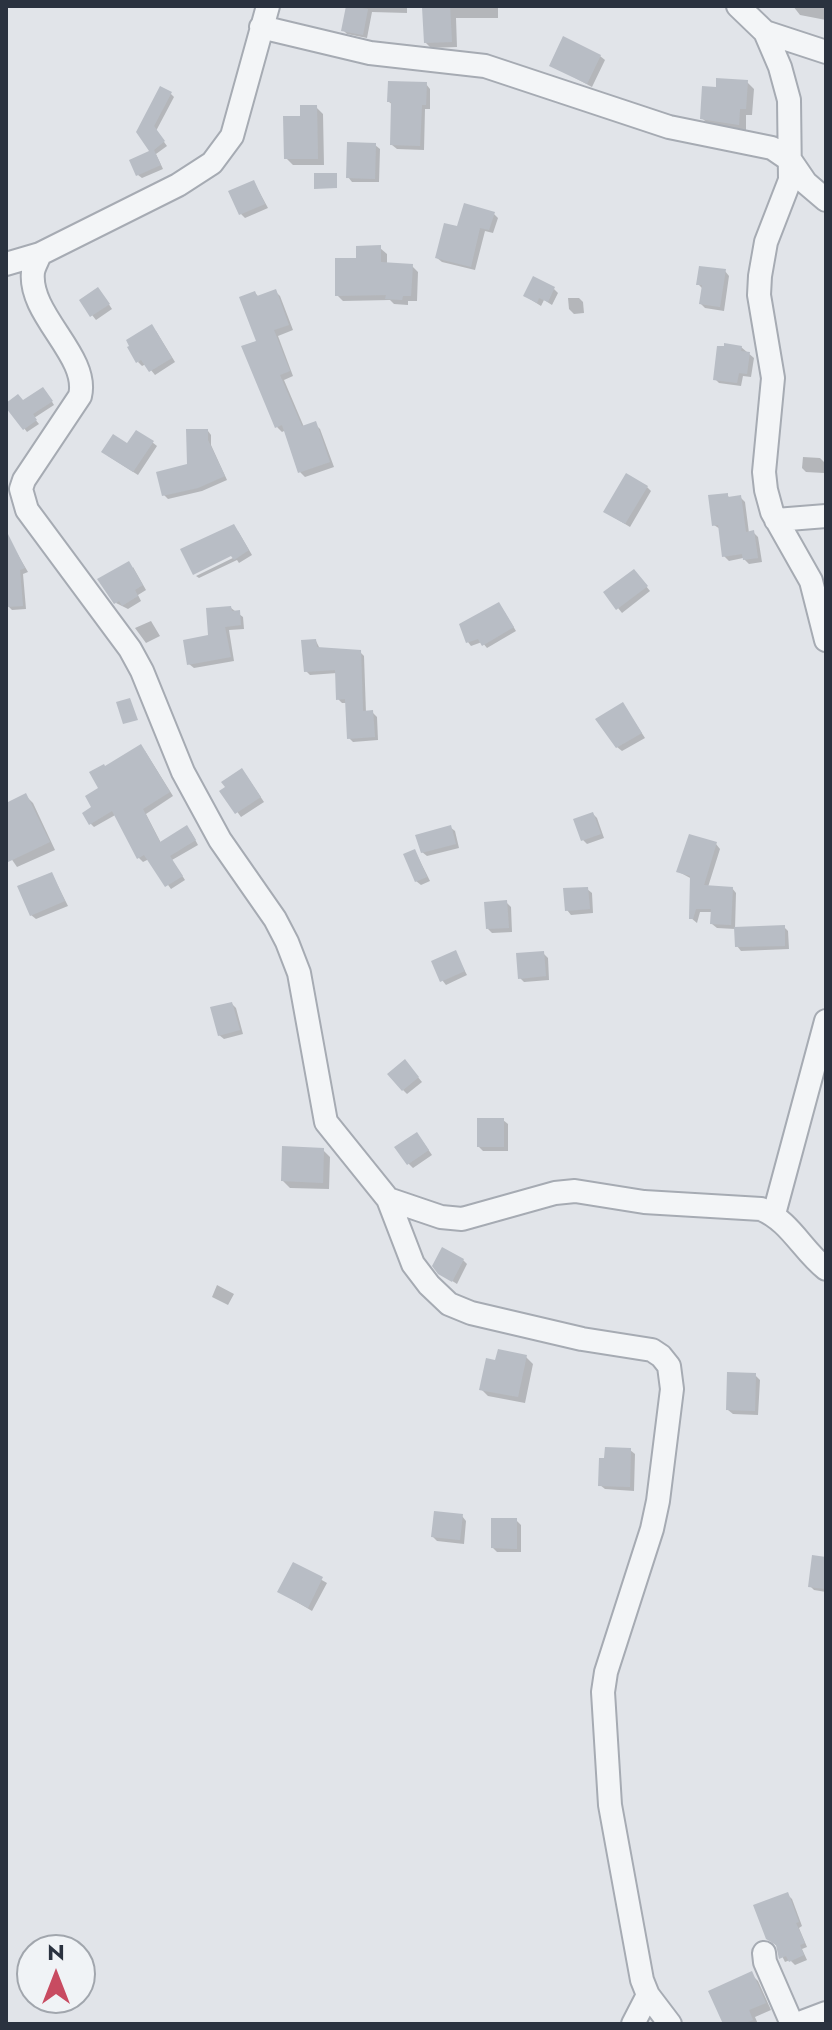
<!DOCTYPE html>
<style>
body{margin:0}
#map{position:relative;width:832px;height:2030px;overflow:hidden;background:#e1e4e9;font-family:Jost,sans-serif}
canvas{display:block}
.frame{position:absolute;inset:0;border:8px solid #2a323f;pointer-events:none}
.north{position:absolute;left:16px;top:1934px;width:80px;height:80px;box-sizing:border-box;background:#f0f3f6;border:2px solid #a1a6ad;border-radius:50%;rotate:0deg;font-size:22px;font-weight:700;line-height:32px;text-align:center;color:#2a323f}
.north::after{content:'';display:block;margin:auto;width:28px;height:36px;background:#c84b61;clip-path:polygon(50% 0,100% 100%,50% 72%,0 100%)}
</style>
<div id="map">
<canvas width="832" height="2030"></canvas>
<div class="frame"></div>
<div class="north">N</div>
</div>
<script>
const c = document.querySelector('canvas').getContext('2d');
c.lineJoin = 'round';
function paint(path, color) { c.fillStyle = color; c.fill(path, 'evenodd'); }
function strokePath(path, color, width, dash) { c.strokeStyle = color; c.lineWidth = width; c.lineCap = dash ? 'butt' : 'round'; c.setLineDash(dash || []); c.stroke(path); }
paint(new Path2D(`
 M 348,6 L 407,6 L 407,13 L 372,12 L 367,38 L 347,34 L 343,30 Z
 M 433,6 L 498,6 L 498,18 L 456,18 L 457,47 L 431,48 L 425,42 Z
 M 793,6 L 826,6 L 826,20 L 800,15 Z
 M 600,56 L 605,60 L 592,87 L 551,65 Z
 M 747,82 L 754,89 L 752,115 L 746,115 L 746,130 L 709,125 L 702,118 L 717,89 Z
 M 426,84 L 430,89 L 430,109 L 425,109 L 424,150 L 397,149 L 392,145 L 393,105 L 389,102 Z
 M 170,93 L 174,97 L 156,131 L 167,146 L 156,154 L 163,169 L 142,178 L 138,175 L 152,152 L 138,131 Z
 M 316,107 L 323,114 L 324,165 L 293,165 L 286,158 L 302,118 Z
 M 375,145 L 380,149 L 379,182 L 352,182 L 348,177 Z
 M 254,182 L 268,208 L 245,218 L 241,214 Z
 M 493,213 L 498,218 L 493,233 L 485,231 L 475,270 L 442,262 L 437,258 L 458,229 Z
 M 380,248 L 387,254 L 387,264 L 412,266 L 418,272 L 417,301 L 408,301 L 408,305 L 394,304 L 390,300 L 343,301 L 337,295 L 358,260 Z
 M 725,271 L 729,276 L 724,311 L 705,308 L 701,304 L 703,289 L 698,284 Z
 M 554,289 L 558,293 L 552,305 L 544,300 L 541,306 L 525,296 Z
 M 275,291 L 280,296 L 293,330 L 278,336 L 293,376 L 284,380 L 304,427 L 315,424 L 320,429 L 334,467 L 305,477 L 300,472 L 286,430 L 282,432 L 277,427 L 258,342 L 255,293 L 259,297 Z
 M 102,294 L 112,309 L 96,320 L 92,315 Z
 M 568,298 L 579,298 L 583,302 L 584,313 L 574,314 L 569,309 Z
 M 156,331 L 175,362 L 155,375 L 146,364 L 142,366 L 138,362 Z
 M 741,347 L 754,358 L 751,377 L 743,376 L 741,386 L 719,383 L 715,379 Z
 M 46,392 L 54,405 L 34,418 L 39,424 L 27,432 L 7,405 L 23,402 Z
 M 208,431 L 211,435 L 211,445 L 227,480 L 202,491 L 168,499 L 164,495 L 189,466 Z
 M 152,442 L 157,446 L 138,475 L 108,456 L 128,446 Z
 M 803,457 L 820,458 L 824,462 L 824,473 L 806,472 L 802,468 Z
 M 647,487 L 651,491 L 630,527 L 610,515 Z
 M 727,495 L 731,499 L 741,498 L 745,502 L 749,533 L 753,532 L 758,537 L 762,562 L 749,564 L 743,558 L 729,561 L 724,556 L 720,529 L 714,525 Z
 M 238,531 L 252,555 L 239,563 L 237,560 L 199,578 L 196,576 L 241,554 Z
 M 11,543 L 28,572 L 23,574 L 26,609 L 12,610 L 8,606 L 6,545 Z
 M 133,567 L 146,590 L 138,595 L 141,601 L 128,609 L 116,603 Z
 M 638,576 L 650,591 L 622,613 L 618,608 Z
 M 231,608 L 243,617 L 244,629 L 229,630 L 234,661 L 194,668 L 189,664 Z
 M 502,608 L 516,631 L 487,648 L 482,642 L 471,646 L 468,642 Z
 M 151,621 L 160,636 L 146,643 L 135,628 Z
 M 316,641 L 320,649 L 360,652 L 364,656 L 366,713 L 373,713 L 377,717 L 378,740 L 353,742 L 349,738 L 347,703 L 342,703 L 338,699 L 337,673 L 310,675 L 306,671 Z
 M 623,704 L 645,738 L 622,751 L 617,747 Z
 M 145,751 L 173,796 L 146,814 L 161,843 L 191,832 L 198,845 L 172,860 L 185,880 L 171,889 L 149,859 L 143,862 L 139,858 L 117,814 L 94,827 L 90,823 L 105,769 Z
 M 246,775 L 264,802 L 241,817 L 222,791 Z
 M 26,796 L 33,803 L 55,850 L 17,867 L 6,851 L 6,805 Z
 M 593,814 L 597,818 L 604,838 L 587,844 L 583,840 Z
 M 450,827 L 455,831 L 459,848 L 427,856 L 422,852 Z
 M 716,844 L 720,849 L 708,887 L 732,888 L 736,893 L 735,929 L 717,928 L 712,924 L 713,912 L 700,912 L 697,923 L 691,918 L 692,879 L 679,872 Z
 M 415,851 L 430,881 L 421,885 L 416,881 Z
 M 52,874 L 68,906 L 36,919 L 31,915 Z
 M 587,889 L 592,893 L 593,913 L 571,915 L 567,910 Z
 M 506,902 L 511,907 L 512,932 L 492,933 L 488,929 Z
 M 784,927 L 788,931 L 789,949 L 741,951 L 737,946 Z
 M 455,952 L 467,975 L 446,985 L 442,980 Z
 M 543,953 L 548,958 L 549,980 L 524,982 L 520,978 Z
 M 232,1004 L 236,1008 L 243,1034 L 224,1039 L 219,1035 Z
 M 409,1066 L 422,1082 L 407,1094 L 403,1090 Z
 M 503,1120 L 508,1124 L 508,1151 L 483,1151 L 479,1147 Z
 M 421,1139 L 432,1155 L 413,1168 L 408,1163 Z
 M 323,1150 L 330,1157 L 329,1189 L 290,1188 L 283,1181 Z
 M 463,1260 L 467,1264 L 457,1284 L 440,1273 Z
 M 217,1285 L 234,1294 L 228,1305 L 212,1297 Z
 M 526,1357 L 533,1364 L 525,1403 L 488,1396 L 481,1389 L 497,1362 Z
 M 755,1375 L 760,1380 L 758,1415 L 733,1414 L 728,1410 Z
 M 630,1450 L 635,1454 L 634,1491 L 605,1489 L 600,1485 Z
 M 462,1516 L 466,1521 L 464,1544 L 437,1541 L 433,1537 Z
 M 516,1520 L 521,1525 L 521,1552 L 497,1552 L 493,1548 Z
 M 826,1559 L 826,1592 L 814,1590 L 810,1586 Z
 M 294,1564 L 327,1583 L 312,1611 L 280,1592 Z
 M 787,1894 L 792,1899 L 802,1926 L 799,1928 L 807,1947 L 802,1949 L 807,1960 L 795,1965 L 790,1960 L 785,1962 L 777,1946 L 767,1938 Z
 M 751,1974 L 758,1981 L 771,2010 L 755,2017 L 758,2024 L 725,2024 Z`), '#0003');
paint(new Path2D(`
 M 346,6 L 368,9 L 363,35 L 341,31 Z
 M 450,6 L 452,42 L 424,43 L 422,7 Z
 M 563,36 L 601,55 L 587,84 L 549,66 Z
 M 716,78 L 748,80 L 746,109 L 740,109 L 739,125 L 700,119 L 702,86 L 716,87 Z
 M 388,81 L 427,82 L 426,105 L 422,105 L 420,146 L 390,145 L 391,102 L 387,102 Z
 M 160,86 L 172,92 L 154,126 L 165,141 L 154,150 L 161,165 L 136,176 L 129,160 L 149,151 L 136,132 Z
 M 300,105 L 317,105 L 318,159 L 284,159 L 283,116 L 300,116 Z
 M 347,142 L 376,143 L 375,179 L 346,178 Z
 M 314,173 L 337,173 L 337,188 L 314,189 Z
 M 254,180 L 265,204 L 239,215 L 228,191 Z
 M 464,203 L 495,212 L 489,230 L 480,228 L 471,267 L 435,258 L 444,223 L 457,226 Z
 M 381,245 L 381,262 L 413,264 L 411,296 L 403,296 L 402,300 L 385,299 L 386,295 L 335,296 L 335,258 L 356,258 L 356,246 Z
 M 699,266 L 726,269 L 720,307 L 699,304 L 702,285 L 696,285 Z
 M 533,276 L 555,287 L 548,302 L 539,298 L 537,303 L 523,296 Z
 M 98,287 L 110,304 L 90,317 L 79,300 Z
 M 276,289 L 289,325 L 274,330 L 290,371 L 280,375 L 302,426 L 316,421 L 330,462 L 298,473 L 282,425 L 275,428 L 241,346 L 256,341 L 239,297 L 255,291 L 257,296 Z
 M 152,324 L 172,358 L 149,372 L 141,360 L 136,363 L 127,347 L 129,346 L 126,340 Z
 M 724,343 L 742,346 L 741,351 L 750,352 L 747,374 L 739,373 L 737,383 L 713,380 L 717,346 L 724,346 Z
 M 43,387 L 53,401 L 33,414 L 37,420 L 23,430 L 6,408 L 6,403 L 18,394 L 23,400 Z
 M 186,429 L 208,429 L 208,440 L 225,476 L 198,488 L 162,496 L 156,472 L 187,464 Z
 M 136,430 L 154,441 L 133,472 L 101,452 L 113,434 L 127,443 Z
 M 626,473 L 648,486 L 625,524 L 603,512 Z
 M 728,493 L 728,497 L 741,495 L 746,532 L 754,530 L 758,558 L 743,560 L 742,554 L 722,557 L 718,525 L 712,526 L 708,495 Z
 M 234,524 L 249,550 L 234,560 L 231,556 L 193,575 L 180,549 Z
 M 6,530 L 25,568 L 20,570 L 23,606 L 6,607 Z
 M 129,561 L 143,585 L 135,590 L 138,596 L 122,606 L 119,601 L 114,604 L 97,579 Z
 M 634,569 L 648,586 L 616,610 L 603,592 Z
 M 499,602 L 514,627 L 482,646 L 478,639 L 466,643 L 459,624 Z
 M 231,606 L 232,611 L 240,610 L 241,625 L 225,627 L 231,657 L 187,665 L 183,640 L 208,635 L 206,608 Z
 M 316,639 L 317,647 L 361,650 L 363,711 L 373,710 L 375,737 L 347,739 L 345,699 L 336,700 L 335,670 L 304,672 L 301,640 Z
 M 130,698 L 138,720 L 123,724 L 116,702 Z
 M 623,702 L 642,733 L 616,748 L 595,719 Z
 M 141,744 L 170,792 L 143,809 L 160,842 L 187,825 L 196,840 L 170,856 L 183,876 L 165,887 L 144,855 L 137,859 L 112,811 L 89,825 L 82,813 L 91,807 L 85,796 L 98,788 L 89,772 L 104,764 L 105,766 Z
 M 242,768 L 261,797 L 235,814 L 219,791 L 225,787 L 221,782 Z
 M 26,793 L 50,842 L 6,863 L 6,803 Z
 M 593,812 L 601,834 L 581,841 L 573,819 Z
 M 451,825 L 456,844 L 421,853 L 415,835 Z
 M 689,834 L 717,842 L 704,885 L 733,887 L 731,925 L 710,924 L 711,909 L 696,909 L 693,919 L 689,919 L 690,876 L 676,872 Z
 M 415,849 L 427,877 L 415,882 L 403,854 Z
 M 52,872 L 65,901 L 30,916 L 17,886 Z
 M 588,887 L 590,909 L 565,911 L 563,888 Z
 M 507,900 L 509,928 L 486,929 L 484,902 Z
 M 785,925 L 785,946 L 735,947 L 734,927 Z
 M 456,950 L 465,971 L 440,982 L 431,961 Z
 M 544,951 L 546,976 L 518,979 L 516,953 Z
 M 232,1002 L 240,1030 L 218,1036 L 210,1007 Z
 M 405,1059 L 419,1077 L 402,1091 L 387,1074 Z
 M 477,1118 L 504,1118 L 504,1147 L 477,1147 Z
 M 417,1132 L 429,1150 L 407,1165 L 394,1147 Z
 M 282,1146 L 324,1148 L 323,1183 L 281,1181 Z
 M 442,1247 L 464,1259 L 452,1282 L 438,1274 L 432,1266 Z
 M 498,1349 L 527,1355 L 518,1397 L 479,1390 L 486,1358 L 495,1360 Z
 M 727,1372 L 756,1373 L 755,1411 L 726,1410 Z
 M 605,1447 L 631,1448 L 630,1487 L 598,1486 L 599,1458 L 604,1458 Z
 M 434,1511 L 463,1514 L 460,1540 L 431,1537 Z
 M 491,1518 L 517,1518 L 517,1549 L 491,1548 Z
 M 812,1555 L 826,1557 L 826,1589 L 808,1587 Z
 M 293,1562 L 323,1577 L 308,1608 L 277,1592 Z
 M 788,1892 L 799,1922 L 796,1923 L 805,1943 L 800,1945 L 804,1955 L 789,1962 L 786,1956 L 779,1959 L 776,1945 L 766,1939 L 753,1905 Z
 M 752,1971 L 766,2003 L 749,2010 L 753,2020 L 743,2024 L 723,2024 L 708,1991 Z`), '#b8bdc5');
const minor = new Path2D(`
 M 738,6 L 765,32 L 780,67 L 789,100 L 790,180 L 766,242 L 760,276 L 759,295 L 773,378 L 764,472 L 766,490 L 772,512 L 811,581 L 826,640
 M 261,27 L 370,53 L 485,66 L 669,127 L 772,148 L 791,161 L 806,183 L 826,200
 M 765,32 L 826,52
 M 40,254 C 38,260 34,266 33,272 C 28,315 90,356 80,396 L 24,480 L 21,489 L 27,510 L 130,649 L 142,671 L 183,772 L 220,840 L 275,919 L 287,942 L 299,973 L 326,1122 L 388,1199 L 413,1264 L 429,1285 L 449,1304 L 471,1313 L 582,1339 L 652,1350 L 661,1356 L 669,1366 L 672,1389 L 658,1501 L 652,1529 L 606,1672 L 603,1692 L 610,1805 L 642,1980 L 648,1995 L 670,2024
 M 6,264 L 40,254 L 178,185 L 212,163 L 232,136 L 268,6
 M 776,520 L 826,516
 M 388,1199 L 441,1217 L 462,1219 L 555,1193 L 575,1191 L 644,1202 L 761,1209 C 790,1221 802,1250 826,1269
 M 774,1214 L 826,1021
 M 764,1953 L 765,1962 L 792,2024
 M 633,2024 L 648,1995
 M 797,2024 L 826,2013`);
strokePath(minor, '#a6abb3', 26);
strokePath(minor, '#f3f5f7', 22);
</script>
